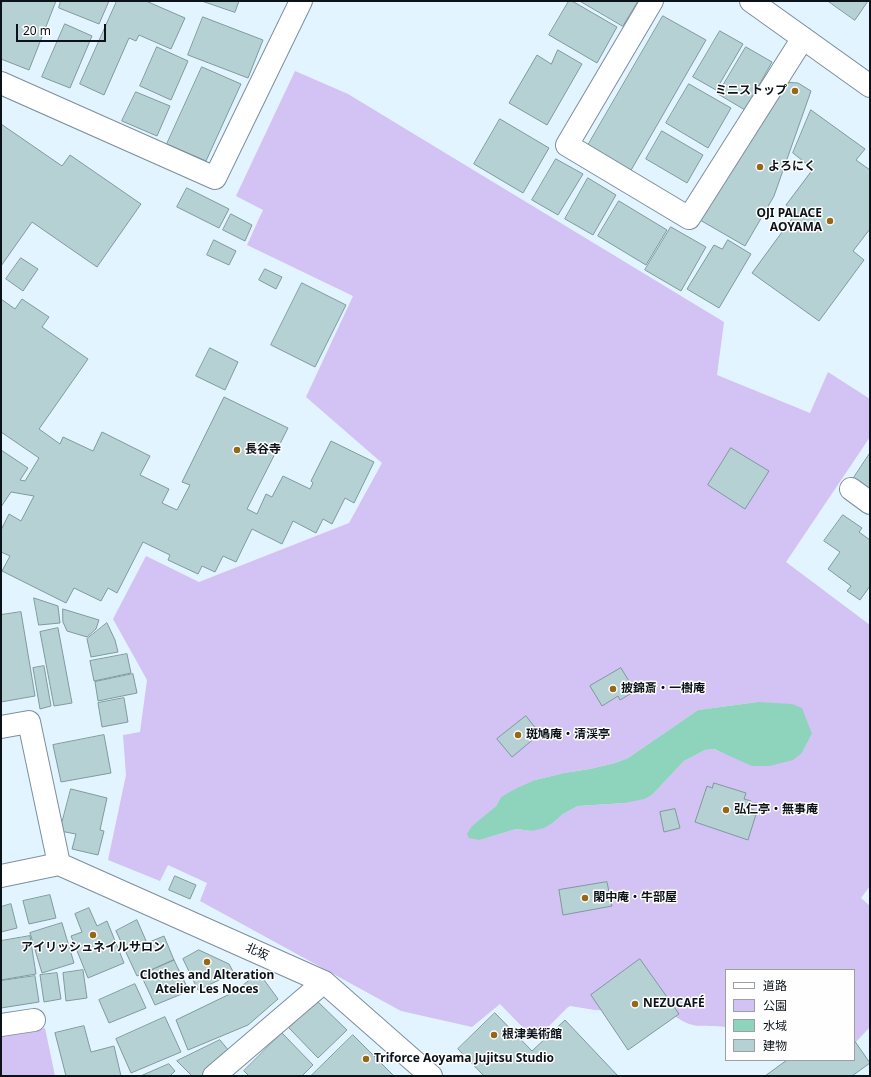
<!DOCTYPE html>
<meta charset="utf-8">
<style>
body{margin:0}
#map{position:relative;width:871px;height:1077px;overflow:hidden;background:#e2f4ff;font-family:"Noto Sans","Noto Sans JP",sans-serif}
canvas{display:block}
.frame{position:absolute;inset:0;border:2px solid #0b1318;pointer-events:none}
.legend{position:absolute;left:725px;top:969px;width:130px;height:92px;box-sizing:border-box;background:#fefefe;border:1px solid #9da0a2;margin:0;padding:5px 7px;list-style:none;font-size:12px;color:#0b1318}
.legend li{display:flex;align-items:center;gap:8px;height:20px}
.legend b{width:20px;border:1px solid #9da0a2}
.scale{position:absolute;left:16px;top:24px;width:90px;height:18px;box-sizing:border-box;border:2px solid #0b1318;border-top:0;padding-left:5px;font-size:12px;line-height:14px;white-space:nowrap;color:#0b1318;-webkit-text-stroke:3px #fefefe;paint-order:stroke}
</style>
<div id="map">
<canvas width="871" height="1077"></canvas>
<div class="frame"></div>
<ul class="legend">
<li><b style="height:5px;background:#fff"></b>道路</li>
<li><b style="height:11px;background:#d3c2f4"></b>公園</li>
<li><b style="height:11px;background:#8ed3bc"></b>水域</li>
<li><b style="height:11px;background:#b5d1d4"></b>建物</li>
</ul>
<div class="scale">20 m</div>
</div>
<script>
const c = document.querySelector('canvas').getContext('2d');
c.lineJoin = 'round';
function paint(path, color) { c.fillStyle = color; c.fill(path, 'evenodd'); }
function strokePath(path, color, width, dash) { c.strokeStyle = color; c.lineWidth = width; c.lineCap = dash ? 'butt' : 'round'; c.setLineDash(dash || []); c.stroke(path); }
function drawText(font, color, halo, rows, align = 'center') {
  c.font = font + ' "Noto Sans","Noto Sans JP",sans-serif'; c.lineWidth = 3; c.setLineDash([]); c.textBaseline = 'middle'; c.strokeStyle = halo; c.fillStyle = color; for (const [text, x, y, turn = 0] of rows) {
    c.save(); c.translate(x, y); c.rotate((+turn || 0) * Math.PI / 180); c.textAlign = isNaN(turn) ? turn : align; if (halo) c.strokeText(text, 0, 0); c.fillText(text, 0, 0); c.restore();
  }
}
paint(new Path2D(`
 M 295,71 L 348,94 L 724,322 L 717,375 L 810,413 L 828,372 L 870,399 L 870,437 L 786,562 L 870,625 L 870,886 L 861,898 L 870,906 L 870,1027 L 854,1044 L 854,970 L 726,970 L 726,1027 C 701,1024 694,1031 672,1014 L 595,1010 L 570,1006 L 567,1008 L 535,1040 L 500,1004 L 472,1027 L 401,1011 L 200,901 L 207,883 L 168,865 L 160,881 L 108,860 L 126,775 L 123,735 L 140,732 L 147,680 L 113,619 L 146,556 L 199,582 L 349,523 L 382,463 L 306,397 L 353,296 L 247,245 L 263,210 L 236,196 ZM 758,702 L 812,734 L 802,753 L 731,756 L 713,749 L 705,750 L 684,761 L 652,795 L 625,803 L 578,806 L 563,814 L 554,822 L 532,831 L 516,829 L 480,840 L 472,826 L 496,806 L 501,797 L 535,780 L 564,773 L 590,769 L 615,763 L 628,758 L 698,710 Z
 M 45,1028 L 55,1076 L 1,1076 L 1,1036 Z`), '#d3c2f4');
paint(new Path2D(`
 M 758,702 L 792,704 L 802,708 L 812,734 L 802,753 L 793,760 L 769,766 L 752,766 L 714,749 L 705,750 L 684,761 L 652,795 L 644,799 L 625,803 L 578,806 L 563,814 L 554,822 L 544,828 L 532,831 L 516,829 L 480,840 L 469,838 L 467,834 L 472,826 L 479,820 L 496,806 L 501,797 L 515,789 L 535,780 L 564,773 L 590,769 L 615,763 L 628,758 L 698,710 Z`), '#8ed3bc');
const building = new Path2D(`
 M 3,1 L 56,1 L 29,70 L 1,59 L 1,5 Z
 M 61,1 L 109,1 L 99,24 L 59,8 Z
 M 117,1 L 146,1 L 185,18 L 171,49 L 139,35 L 136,41 L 129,38 L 104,95 L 80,84 Z
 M 202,1 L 239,1 L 235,12 Z
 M 569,1 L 572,1 L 617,27 L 597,63 L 549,35 Z
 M 580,1 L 638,1 L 623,26 Z
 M 828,1 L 868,1 L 855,20 Z
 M 663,16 L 706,40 L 630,172 L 587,147 Z
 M 203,17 L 263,40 L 248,78 L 188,55 Z
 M 65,24 L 92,36 L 70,88 L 42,77 Z
 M 720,31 L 743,44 L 716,90 L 693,77 Z
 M 157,47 L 188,61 L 171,100 L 140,86 Z
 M 746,47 L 772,62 L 745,110 L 718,94 Z
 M 558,50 L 582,64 L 547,125 L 509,103 L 537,55 L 551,64 Z
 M 202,67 L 241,84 L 206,161 L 167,144 Z
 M 783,82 L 798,83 L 811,91 L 774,196 L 745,246 L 700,220 Z
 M 689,84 L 731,108 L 708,148 L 666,123 Z
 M 136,92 L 170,106 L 157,136 L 122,121 Z
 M 811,110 L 865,149 L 856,160 L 870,170 L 870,229 L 853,251 L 864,260 L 819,321 L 752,273 L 796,213 L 786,205 L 813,169 L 793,153 Z
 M 500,119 L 549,148 L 523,193 L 474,164 Z
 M 1,124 L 62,166 L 70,155 L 141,204 L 97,267 L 32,222 L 1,266 Z
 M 662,131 L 703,155 L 687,183 L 646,159 Z
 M 556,159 L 583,174 L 558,215 L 532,200 Z
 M 588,178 L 616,195 L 593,235 L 565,219 Z
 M 187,188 L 229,209 L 219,228 L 177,207 Z
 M 619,201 L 667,230 L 646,265 L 598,236 Z
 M 231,214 L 252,225 L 245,241 L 223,230 Z
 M 671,227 L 706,247 L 681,291 L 645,270 Z
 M 214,240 L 236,251 L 229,265 L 207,255 Z
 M 728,240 L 751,254 L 719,308 L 687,289 L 714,245 L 722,249 Z
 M 21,258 L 38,269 L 23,291 L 6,279 Z
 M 265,269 L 282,277 L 276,289 L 259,280 Z
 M 302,283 L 346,305 L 315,367 L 271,345 Z
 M 1,299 L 15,309 L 22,299 L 49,317 L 42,327 L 88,359 L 39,429 L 60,444 L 63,437 L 93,451 L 102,432 L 150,456 L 140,475 L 169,489 L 162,503 L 177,510 L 190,485 L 182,482 L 224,397 L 288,428 L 247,509 L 257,514 L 266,494 L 272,497 L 283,476 L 310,489 L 313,483 L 311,481 L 331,441 L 374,462 L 354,503 L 345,498 L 332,524 L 323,519 L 316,533 L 293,521 L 282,544 L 252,529 L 236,562 L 223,556 L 215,572 L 202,566 L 198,574 L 168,560 L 170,555 L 143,542 L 117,593 L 108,588 L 101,601 L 74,588 L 66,603 L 2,571 L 10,556 L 1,552 L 1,530 L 9,514 L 21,521 L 34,496 L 11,492 L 1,507 L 1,450 L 28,468 L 20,480 L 25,481 L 39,458 L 1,432 Z
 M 210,348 L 238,362 L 225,390 L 196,376 Z
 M 731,448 L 769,471 L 745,509 L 708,485 Z
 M 870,453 L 870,490 L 853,479 Z
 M 843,515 L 862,528 L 859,532 L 870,540 L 870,586 L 860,600 L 847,591 L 851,586 L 828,569 L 840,552 L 824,541 Z
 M 34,598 L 58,606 L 60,623 L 39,625 Z
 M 63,609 L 99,620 L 96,629 L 87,637 L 67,631 L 63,622 Z
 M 21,612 L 35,696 L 1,702 L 1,615 Z
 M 107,623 L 115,640 L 118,652 L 91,657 L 87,639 Z
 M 58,628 L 72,703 L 54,706 L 40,632 Z
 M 127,654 L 131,673 L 94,681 L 90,661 Z
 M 44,666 L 51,706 L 40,709 L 33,668 Z
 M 621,668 L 635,691 L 620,700 L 618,696 L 602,706 L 590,686 Z
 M 133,674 L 137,693 L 98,701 L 95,682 Z
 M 124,698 L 128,722 L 102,727 L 98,703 Z
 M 526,716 L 537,730 L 533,733 L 536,737 L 512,757 L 497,739 Z
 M 104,735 L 111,773 L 61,782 L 53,745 Z
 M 714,783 L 746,793 L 744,799 L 751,801 L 748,808 L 757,811 L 748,840 L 695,822 L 707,786 L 712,788 Z
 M 71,789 L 107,798 L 100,830 L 104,831 L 98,855 L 72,849 L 76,834 L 60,831 Z
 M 675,809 L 680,828 L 664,832 L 660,812 Z
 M 175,876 L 196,885 L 190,899 L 169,890 Z
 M 607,882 L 612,906 L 563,915 L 559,890 Z
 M 50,895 L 56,918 L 29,924 L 23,901 Z
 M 11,904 L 17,928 L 1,932 L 1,907 Z
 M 89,908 L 97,926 L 107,921 L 124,963 L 88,978 L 71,936 L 82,932 L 75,914 Z
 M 137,920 L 147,943 L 164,936 L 174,960 L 137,976 L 116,931 Z
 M 62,923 L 74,963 L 42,973 L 30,933 Z
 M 30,936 L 36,974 L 1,980 L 1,941 Z
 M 199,950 L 229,964 L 234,973 L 198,990 L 183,959 Z
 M 640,959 L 679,1014 L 628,1050 L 591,995 Z
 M 174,960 L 189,991 L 155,1005 L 141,975 Z
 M 83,970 L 87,998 L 66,1001 L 63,973 Z
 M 57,973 L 61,999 L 44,1002 L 40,975 Z
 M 259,973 L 278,999 L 248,1025 L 188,1050 L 176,1020 L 234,992 Z
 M 35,976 L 39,1002 L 1,1008 L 1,981 Z
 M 135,984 L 146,1008 L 109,1023 L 99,1000 Z
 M 317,1001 L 347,1030 L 318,1058 L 289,1028 Z
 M 495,1013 L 532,1051 L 565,1020 L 618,1076 L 484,1076 L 458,1049 Z
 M 165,1017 L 181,1052 L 131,1073 L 116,1039 Z
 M 84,1026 L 91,1052 L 114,1046 L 121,1076 L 66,1076 L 55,1033 Z
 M 282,1033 L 313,1065 L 302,1076 L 249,1076 L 244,1071 Z
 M 353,1035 L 394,1076 L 311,1076 Z
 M 220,1040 L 229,1051 L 201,1076 L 192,1076 L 177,1061 Z
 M 854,1040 L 870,1063 L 852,1076 L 765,1076 L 787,1060 L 854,1060 Z
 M 169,1064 L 175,1071 L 170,1076 L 141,1076 Z`);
paint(building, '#b5d1d4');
strokePath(building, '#7f9a9c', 1);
const minor = new Path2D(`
 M 652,1 L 567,145 L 689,218 L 803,38
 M 751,1 L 870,86
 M 1,83 L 215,178 L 301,1
 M 851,489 L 870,503
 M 1,727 L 29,722 L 59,864
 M 59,864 L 324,982 L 431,1076
 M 1,876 L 59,864
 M 1,1025 L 34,1020
 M 214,1076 L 324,982`);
strokePath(minor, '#7c8f9c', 24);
strokePath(minor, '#fff', 22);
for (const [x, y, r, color] of [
 [795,91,4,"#966717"],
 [760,167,4,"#966717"],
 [830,221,4,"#966717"],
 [237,450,4,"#966717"],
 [613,689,4,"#966717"],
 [518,735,4,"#966717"],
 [726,810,4,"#966717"],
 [585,898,4,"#966717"],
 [93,935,4,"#966717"],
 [207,962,4,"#966717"],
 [635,1004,4,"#966717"],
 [494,1035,4,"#966717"],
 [366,1059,4,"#966717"]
]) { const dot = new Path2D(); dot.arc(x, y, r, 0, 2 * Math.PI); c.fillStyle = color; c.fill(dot); strokePath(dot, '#fefefe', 1.5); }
drawText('bold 12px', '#0b1318', '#fefefe', [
 ["ミニストップ",787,91,"right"],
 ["よろにく",768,167],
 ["OJI PALACE",822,214,"right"],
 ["AOYAMA",822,228,"right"],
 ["長谷寺",245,450],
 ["披錦斎・一樹庵",621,689],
 ["斑鳩庵・清渓亭",526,735],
 ["弘仁亭・無事庵",734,810],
 ["閑中庵・牛部屋",593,898],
 ["アイリッシュネイルサロン",93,948,"center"],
 ["Clothes and Alteration",207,976,"center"],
 ["Atelier Les Noces",207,990,"center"],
 ["NEZUCAFÉ",643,1004],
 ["根津美術館",502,1035],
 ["Triforce Aoyama Jujitsu Studio",374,1059]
], 'left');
drawText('12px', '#0b1318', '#fefefe', [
 ["北坂",257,952,24]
]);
</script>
